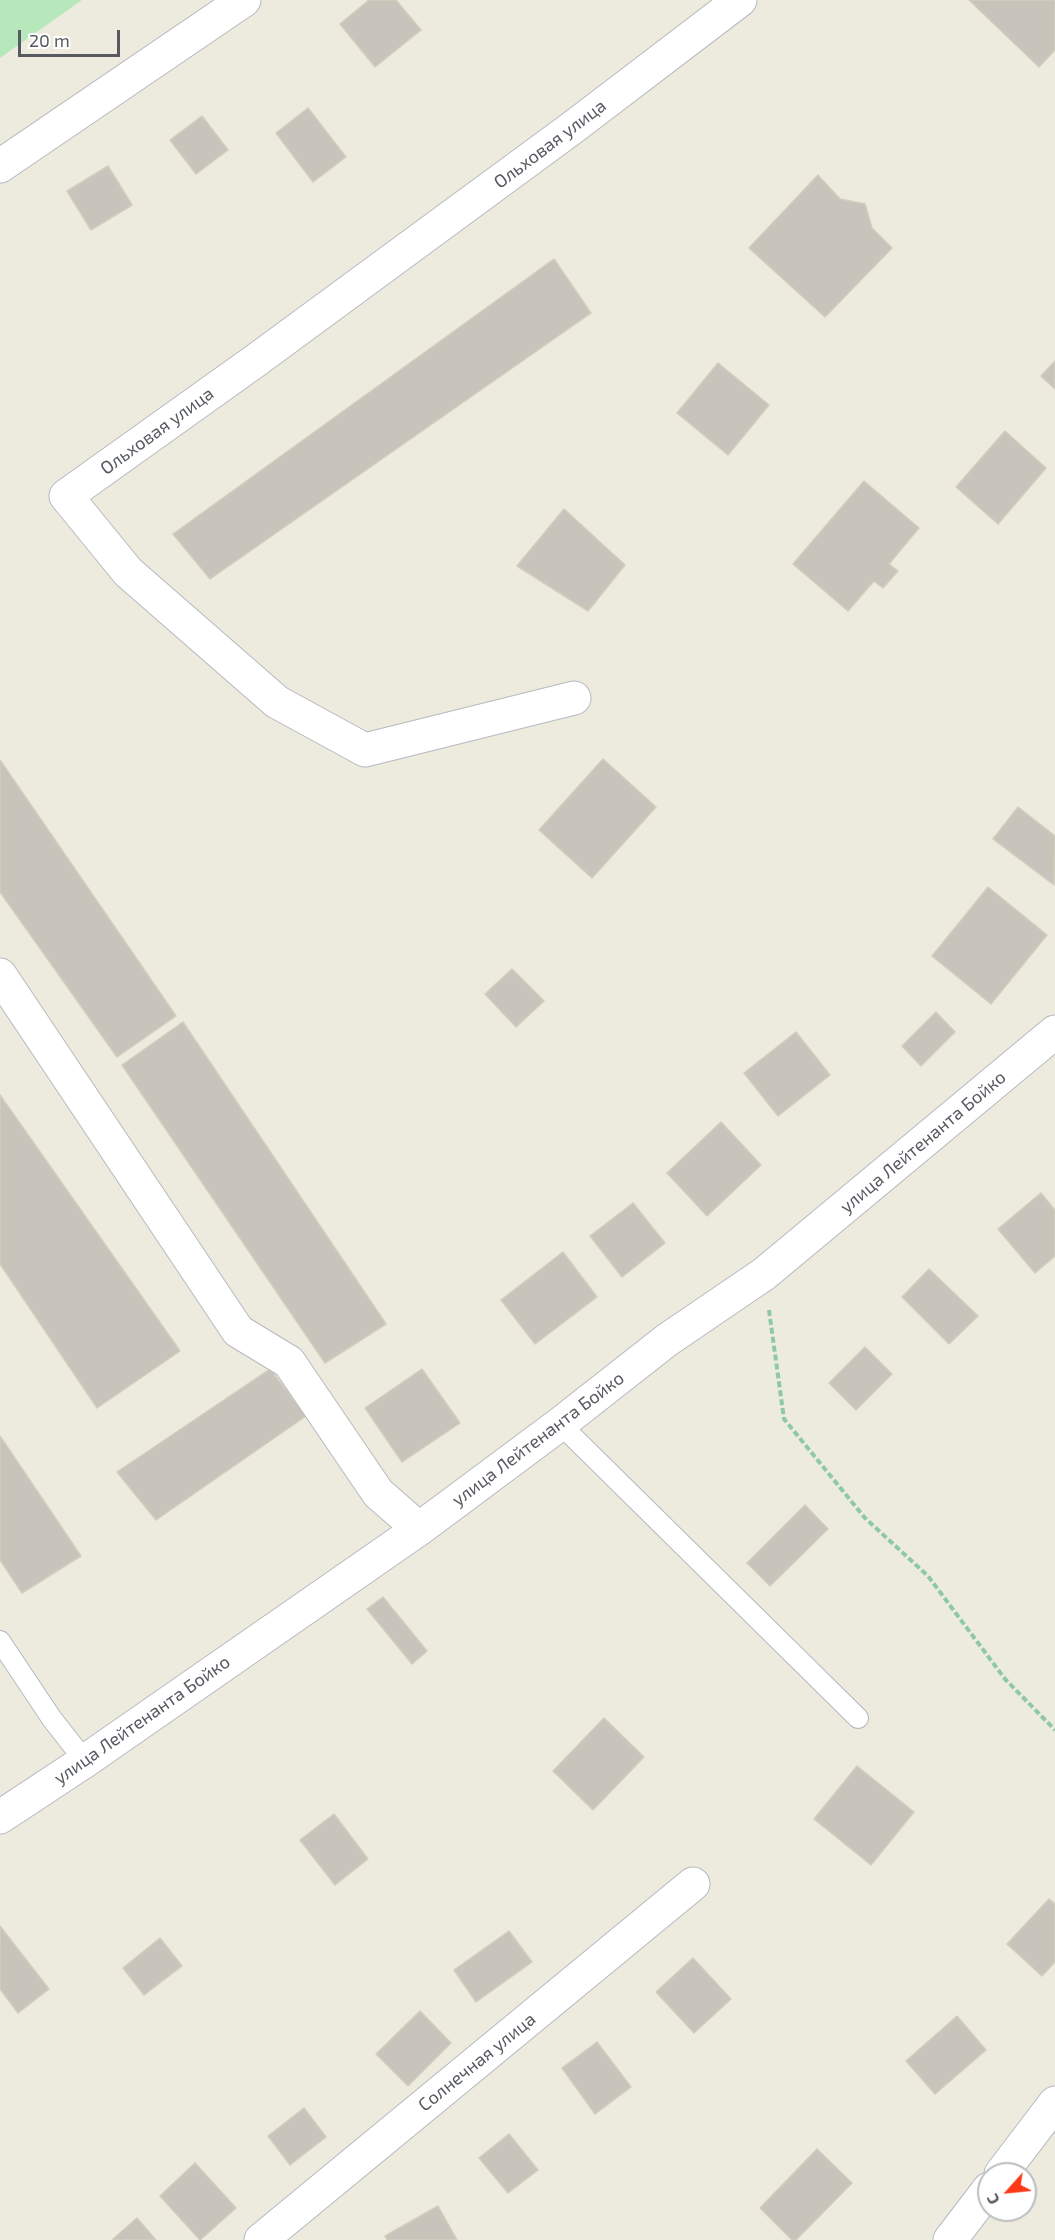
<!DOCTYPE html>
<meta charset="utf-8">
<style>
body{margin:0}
#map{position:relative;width:1055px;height:2240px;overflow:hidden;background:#edebde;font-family:"Exo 2",sans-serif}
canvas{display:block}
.north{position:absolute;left:977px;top:2162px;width:60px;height:60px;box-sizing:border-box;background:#fff;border:2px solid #bcbdc0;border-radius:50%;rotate:243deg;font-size:16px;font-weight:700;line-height:24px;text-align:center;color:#575b61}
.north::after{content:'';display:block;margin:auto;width:21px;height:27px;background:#fb3915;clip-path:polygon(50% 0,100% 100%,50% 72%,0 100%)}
.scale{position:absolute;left:18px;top:30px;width:102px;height:27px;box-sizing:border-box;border:3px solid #575b61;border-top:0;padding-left:8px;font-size:18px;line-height:21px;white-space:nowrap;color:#575b61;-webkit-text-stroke:4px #fff;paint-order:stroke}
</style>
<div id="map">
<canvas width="1055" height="2240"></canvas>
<div class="north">С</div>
<div class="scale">20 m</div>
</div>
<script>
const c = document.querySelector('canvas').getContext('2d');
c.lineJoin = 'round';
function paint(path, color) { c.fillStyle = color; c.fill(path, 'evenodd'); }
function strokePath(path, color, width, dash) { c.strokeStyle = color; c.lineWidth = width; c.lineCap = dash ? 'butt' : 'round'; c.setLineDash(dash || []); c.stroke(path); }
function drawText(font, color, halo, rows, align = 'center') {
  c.font = font + ' "Exo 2",sans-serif'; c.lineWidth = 4.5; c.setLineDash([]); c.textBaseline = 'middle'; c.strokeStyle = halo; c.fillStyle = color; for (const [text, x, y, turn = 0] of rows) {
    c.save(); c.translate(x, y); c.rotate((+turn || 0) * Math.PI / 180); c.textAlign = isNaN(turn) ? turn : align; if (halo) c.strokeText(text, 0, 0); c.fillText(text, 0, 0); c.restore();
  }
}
paint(new Path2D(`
 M 0,0 L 82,0 L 0,58 Z`), '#b7e8bb');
const building = new Path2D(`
 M 369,0 L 396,0 L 421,30 L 375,67 L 340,24 Z
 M 969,0 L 1055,0 L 1055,50 L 1039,67 Z
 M 308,108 L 346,157 L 313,182 L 276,133 Z
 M 202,116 L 228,150 L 196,174 L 170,140 Z
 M 108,166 L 132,205 L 91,230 L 67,191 Z
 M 818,175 L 840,199 L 865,204 L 872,228 L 892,248 L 825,317 L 749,248 Z
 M 554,259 L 591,313 L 210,579 L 173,534 Z
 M 1055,361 L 1055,389 L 1041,376 Z
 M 718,363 L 769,405 L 728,455 L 677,413 Z
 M 1005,431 L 1046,468 L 998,524 L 956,487 Z
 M 864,481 L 919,528 L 889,564 L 898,571 L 883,588 L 874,581 L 848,611 L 793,564 Z
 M 564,509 L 625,565 L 588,611 L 517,566 Z
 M 603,759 L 656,807 L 592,878 L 539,830 Z
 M 0,760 L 176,1016 L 117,1057 L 0,892 Z
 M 1018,807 L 1055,836 L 1054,885 L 993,839 Z
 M 988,887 L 1047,935 L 991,1004 L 932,956 Z
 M 512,969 L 544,1001 L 516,1027 L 485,994 Z
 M 936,1012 L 955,1032 L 921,1066 L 902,1046 Z
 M 183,1022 L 386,1324 L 325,1363 L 122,1065 Z
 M 796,1032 L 830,1075 L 778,1116 L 744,1073 Z
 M 0,1095 L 180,1351 L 97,1408 L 0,1264 Z
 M 721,1122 L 761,1165 L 707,1216 L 667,1173 Z
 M 1041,1193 L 1055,1210 L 1055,1256 L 1035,1273 L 998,1229 Z
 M 633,1203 L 665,1243 L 622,1277 L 590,1236 Z
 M 563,1252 L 597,1297 L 535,1344 L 501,1300 Z
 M 929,1269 L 978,1316 L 949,1344 L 902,1297 Z
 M 865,1347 L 892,1374 L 856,1410 L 829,1383 Z
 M 270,1369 L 306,1416 L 156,1520 L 117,1472 Z
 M 422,1369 L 460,1423 L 402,1462 L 365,1408 Z
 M 0,1436 L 81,1556 L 22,1593 L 0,1560 Z
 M 805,1505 L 828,1529 L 770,1586 L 747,1563 Z
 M 383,1597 L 427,1651 L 412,1664 L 367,1609 Z
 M 604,1718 L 644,1757 L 593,1810 L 553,1771 Z
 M 857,1766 L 914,1812 L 871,1865 L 814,1819 Z
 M 334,1814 L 368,1859 L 335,1885 L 300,1840 Z
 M 1049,1899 L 1055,1904 L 1055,1962 L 1042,1976 L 1007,1944 Z
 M 0,1926 L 49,1989 L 18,2013 L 0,1989 Z
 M 509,1931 L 532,1962 L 476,2002 L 454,1970 Z
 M 160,1938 L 182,1966 L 144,1995 L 123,1968 Z
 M 693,1958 L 731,1999 L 694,2033 L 656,1992 Z
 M 420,2011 L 451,2043 L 408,2086 L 376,2054 Z
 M 957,2016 L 986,2050 L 935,2094 L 906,2061 Z
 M 597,2042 L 631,2087 L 595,2114 L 562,2068 Z
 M 304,2108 L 326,2137 L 290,2165 L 268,2136 Z
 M 509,2134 L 538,2170 L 508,2193 L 479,2158 Z
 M 817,2149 L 852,2183 L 796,2240 L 792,2240 L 760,2208 Z
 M 195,2163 L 236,2208 L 200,2240 L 160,2196 Z
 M 438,2206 L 457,2240 L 387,2240 L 385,2236 Z
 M 137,2218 L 156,2240 L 112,2240 Z`);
paint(building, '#c8c4bb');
strokePath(building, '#d2cdbc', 1.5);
const service = new Path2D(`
 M 560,1424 L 858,1718
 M 0,1641 L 52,1719 L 85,1761`);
const minor = new Path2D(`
 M 0,166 L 244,0
 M 574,698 L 365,750 L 277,702 L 128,572 L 66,496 L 255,361 L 572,128 L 740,0
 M 0,975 L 238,1331 L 289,1362 L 378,1493 L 419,1529
 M 0,1817 L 85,1761 L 419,1529 L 560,1424 L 667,1340 L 764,1274 L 1055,1032
 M 1001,2174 L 1055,2103
 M 261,2240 L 693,1884
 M 950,2240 L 989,2189`);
strokePath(service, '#b6b9bf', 22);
strokePath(minor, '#b6b9bf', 35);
strokePath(new Path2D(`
 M 769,1310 L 784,1419 L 865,1518 L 928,1576 L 1005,1679 L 1055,1730`), '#8fc9a4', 4, [6, 3]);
strokePath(service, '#fff', 20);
strokePath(minor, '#fff', 33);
drawText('18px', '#575b61', '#fff', [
 ["Ольховая улица",550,144,-37],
 ["Ольховая улица",157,431,-36],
 ["улица Лейтенанта Бойко",923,1142,-40],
 ["улица Лейтенанта Бойко",538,1439,-37],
 ["улица Лейтенанта Бойко",142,1720,-35],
 ["Солнечная улица",477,2062,-39]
]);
</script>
